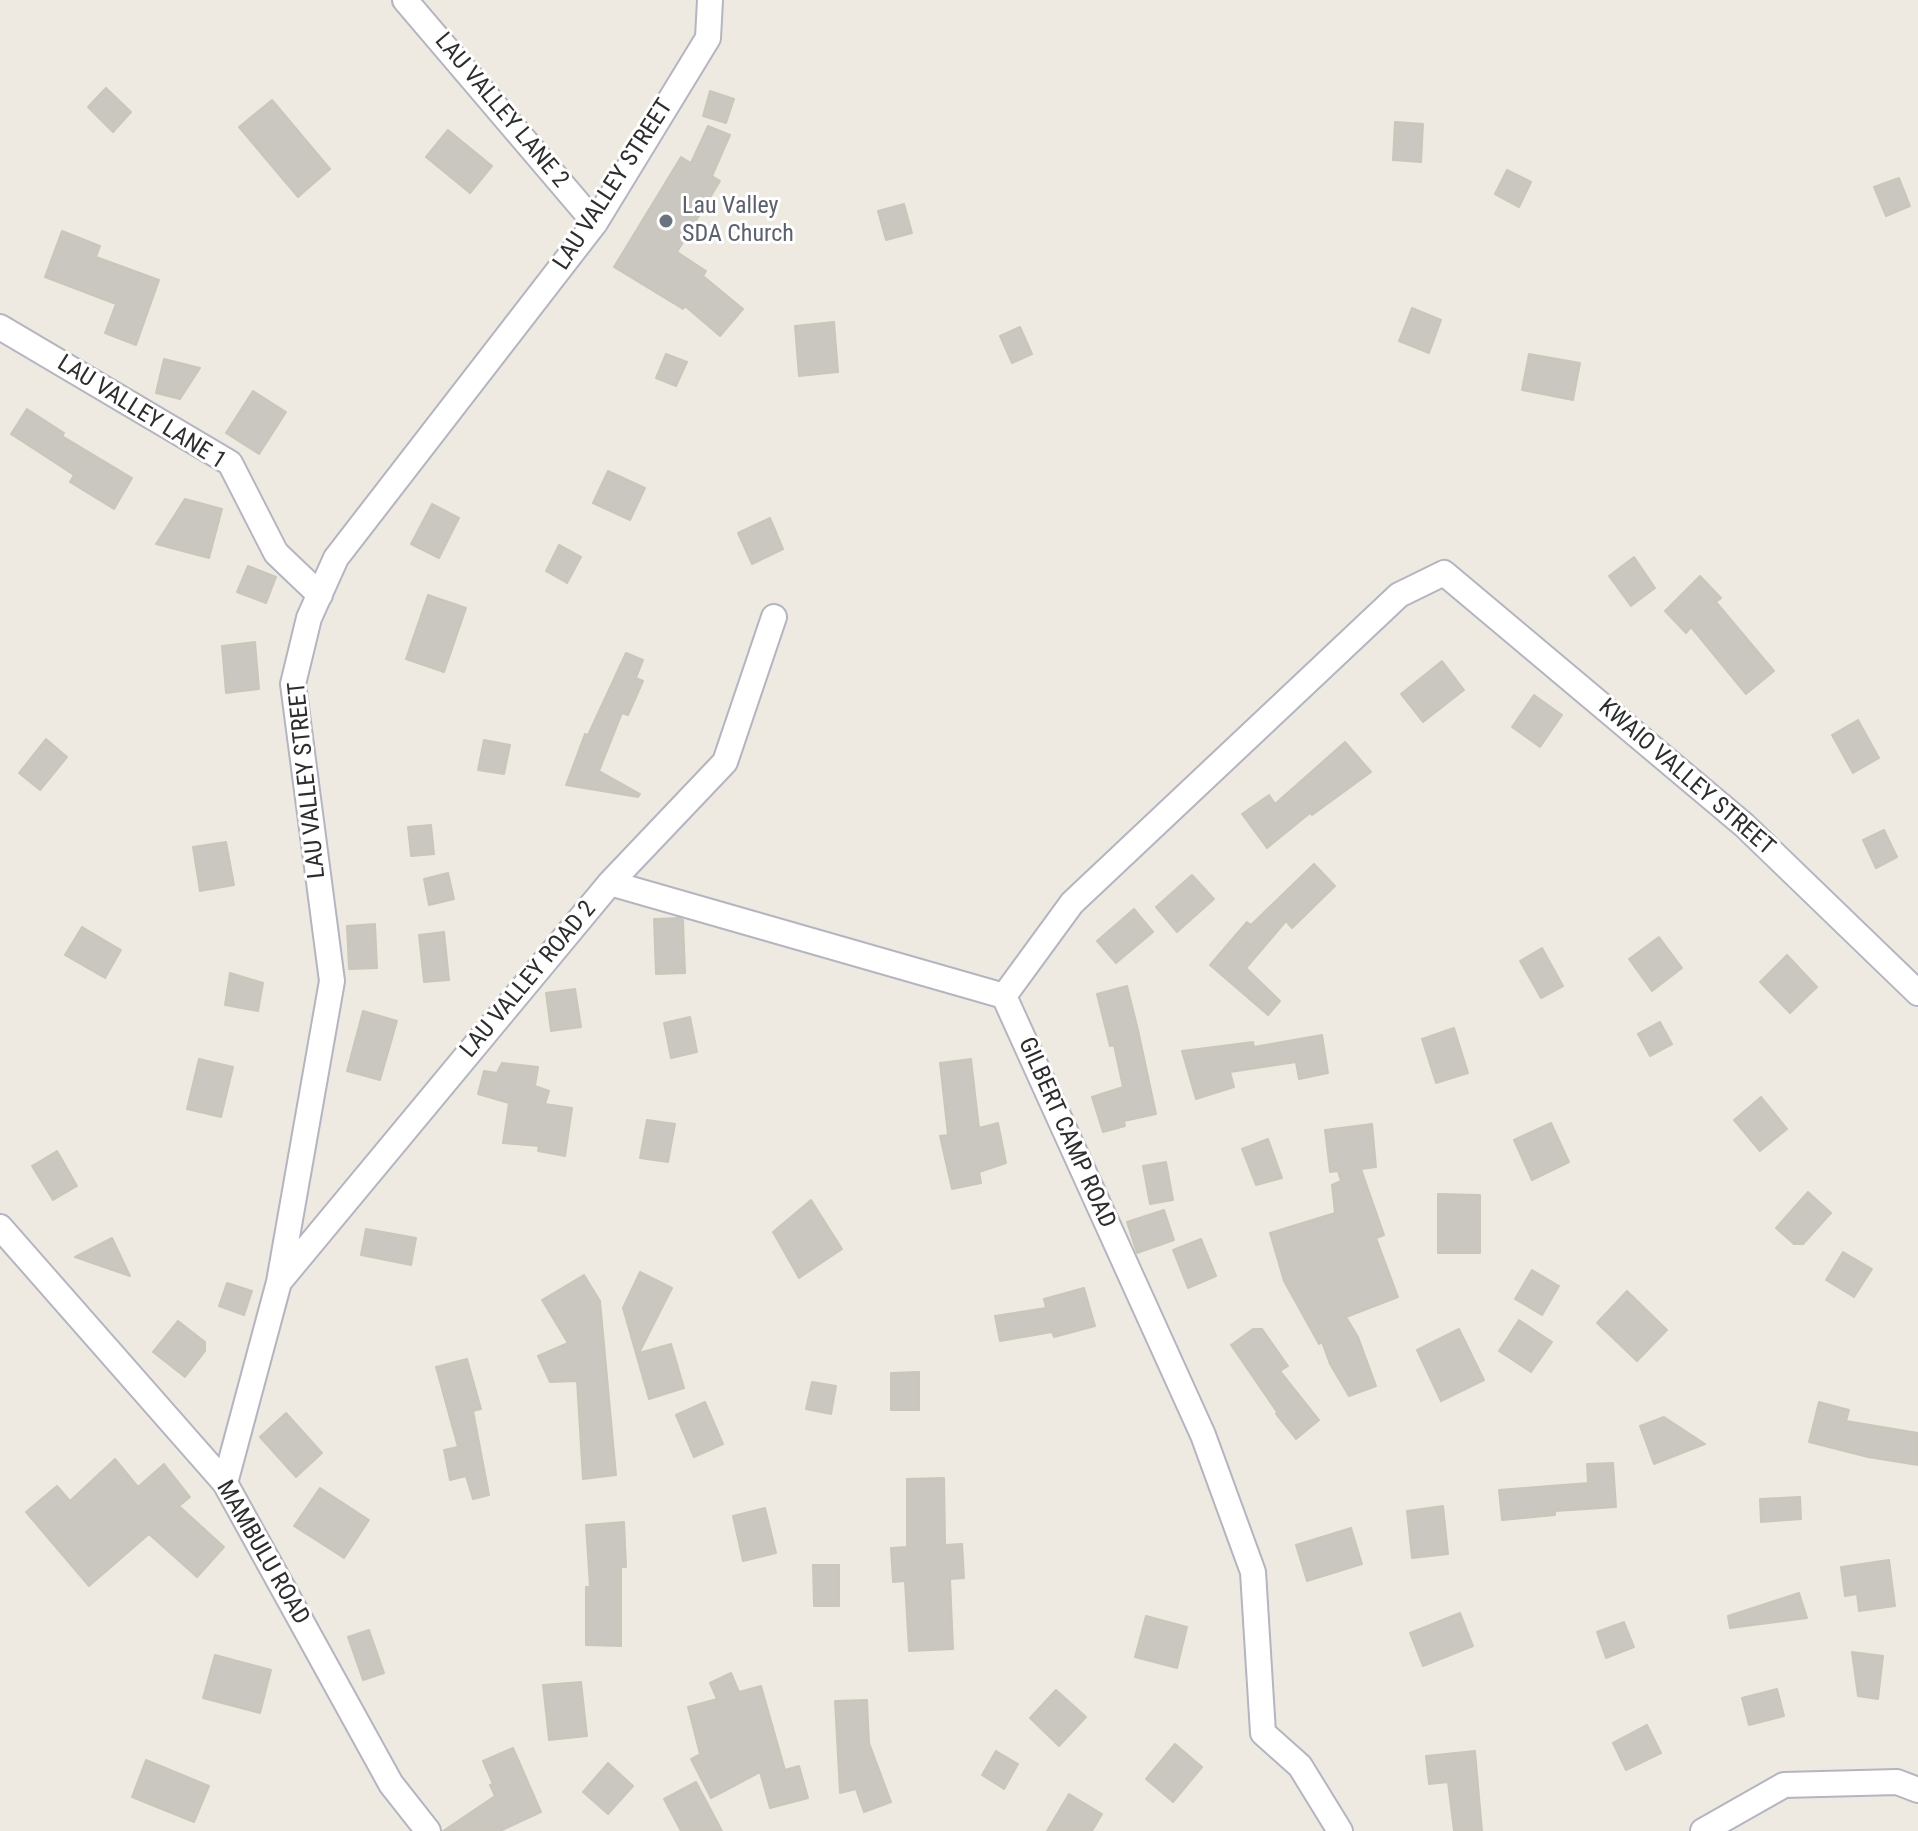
<!DOCTYPE html>
<style>
body{margin:0}
canvas{display:block;background:#eeeae1}
</style>
<canvas width="1918" height="1831"></canvas>
<script>
const c = document.querySelector('canvas').getContext('2d');
c.lineJoin = 'round';
function paint(path, color) { c.fillStyle = color; c.fill(path, 'evenodd'); }
function strokePath(path, color, width, dash) { c.strokeStyle = color; c.lineWidth = width; c.lineCap = dash ? 'butt' : 'round'; c.setLineDash(dash || []); c.stroke(path); }
function drawText(font, color, halo, rows, align = 'center') {
  c.font = font + ' "Roboto Condensed",sans-serif'; c.lineWidth = 6; c.setLineDash([]); c.textBaseline = 'middle'; c.strokeStyle = halo; c.fillStyle = color; for (const [text, x, y, turn = 0] of rows) {
    c.save(); c.translate(x, y); c.rotate((+turn || 0) * Math.PI / 180); c.textAlign = isNaN(turn) ? turn : align; if (halo) c.strokeText(text, 0, 0); c.fillText(text, 0, 0); c.restore();
  }
}
const building = new Path2D(`
 M 106,88 L 131,112 L 113,132 L 88,107 Z
 M 710,91 L 734,99 L 726,123 L 703,116 Z
 M 272,100 L 330,169 L 298,197 L 239,127 Z
 M 1395,122 L 1423,124 L 1421,162 L 1393,160 Z
 M 708,126 L 730,135 L 712,176 L 720,181 L 677,252 L 706,271 L 703,276 L 743,309 L 720,336 L 685,306 L 683,309 L 614,267 L 681,157 L 691,163 Z
 M 448,130 L 492,166 L 470,193 L 426,157 Z
 M 1507,170 L 1531,182 L 1519,207 L 1495,194 Z
 M 1899,178 L 1910,206 L 1886,216 L 1874,187 Z
 M 904,204 L 912,233 L 886,240 L 878,211 Z
 M 62,231 L 100,246 L 96,257 L 159,280 L 136,345 L 105,333 L 116,304 L 45,277 Z
 M 1412,308 L 1441,320 L 1429,353 L 1399,341 Z
 M 834,322 L 838,372 L 799,376 L 795,326 Z
 M 1020,327 L 1032,354 L 1012,363 L 1000,336 Z
 M 666,354 L 687,362 L 676,386 L 656,378 Z
 M 1529,354 L 1580,363 L 1573,400 L 1522,390 Z
 M 164,359 L 200,368 L 180,399 L 156,393 Z
 M 253,391 L 286,412 L 259,454 L 226,433 Z
 M 27,409 L 64,433 L 62,436 L 132,478 L 114,509 L 70,482 L 74,475 L 11,434 Z
 M 608,471 L 645,488 L 630,520 L 593,503 Z
 M 185,499 L 222,509 L 209,558 L 156,544 Z
 M 432,504 L 459,518 L 439,558 L 411,544 Z
 M 770,518 L 783,549 L 752,564 L 738,533 Z
 M 559,545 L 581,557 L 567,583 L 546,571 Z
 M 1634,557 L 1655,588 L 1631,606 L 1609,576 Z
 M 248,566 L 276,577 L 266,603 L 237,592 Z
 M 1700,576 L 1721,598 L 1716,602 L 1774,671 L 1746,694 L 1691,627 L 1686,633 L 1665,611 Z
 M 428,595 L 466,608 L 444,672 L 406,659 Z
 M 255,642 L 259,689 L 226,693 L 222,646 Z
 M 626,653 L 643,660 L 636,678 L 643,681 L 628,715 L 622,713 L 599,771 L 640,794 L 638,797 L 566,785 L 585,734 L 588,735 Z
 M 1442,661 L 1464,690 L 1423,722 L 1401,694 Z
 M 1534,695 L 1562,715 L 1540,747 L 1512,727 Z
 M 1858,720 L 1879,758 L 1853,773 L 1832,735 Z
 M 46,739 L 67,757 L 40,790 L 19,773 Z
 M 484,740 L 510,745 L 504,774 L 478,770 Z
 M 1345,742 L 1371,772 L 1312,815 L 1310,813 L 1267,848 L 1242,814 L 1269,795 L 1275,804 Z
 M 431,825 L 434,854 L 411,856 L 408,827 Z
 M 1884,830 L 1897,857 L 1876,868 L 1863,840 Z
 M 226,842 L 234,885 L 200,891 L 193,847 Z
 M 1314,864 L 1335,886 L 1292,928 L 1286,921 L 1246,968 L 1280,1001 L 1268,1015 L 1210,965 L 1247,922 L 1251,925 Z
 M 448,873 L 454,899 L 429,905 L 424,879 Z
 M 1192,875 L 1214,899 L 1177,932 L 1156,907 Z
 M 1134,909 L 1153,932 L 1116,963 L 1097,941 Z
 M 679,918 L 683,920 L 685,973 L 656,974 L 654,919 Z
 M 375,924 L 377,968 L 349,969 L 347,926 Z
 M 82,927 L 121,950 L 105,978 L 65,955 Z
 M 444,932 L 449,980 L 424,982 L 419,935 Z
 M 1659,937 L 1682,968 L 1652,991 L 1629,959 Z
 M 1542,948 L 1563,986 L 1541,998 L 1520,961 Z
 M 1787,955 L 1817,987 L 1790,1013 L 1760,982 Z
 M 230,973 L 263,983 L 258,1011 L 225,1005 Z
 M 1127,986 L 1138,1030 L 1156,1114 L 1124,1121 L 1125,1126 L 1103,1132 L 1092,1097 L 1123,1087 L 1114,1045 L 1110,1046 L 1097,994 Z
 M 575,989 L 581,1027 L 551,1031 L 546,993 Z
 M 363,1011 L 397,1021 L 380,1080 L 347,1071 Z
 M 690,1017 L 697,1052 L 671,1058 L 664,1023 Z
 M 1660,1022 L 1672,1044 L 1650,1056 L 1638,1034 Z
 M 1454,1028 L 1468,1073 L 1436,1083 L 1422,1039 Z
 M 1322,1035 L 1328,1073 L 1299,1079 L 1296,1062 L 1230,1072 L 1234,1087 L 1196,1099 L 1182,1051 L 1253,1042 L 1254,1047 Z
 M 199,1059 L 233,1067 L 221,1117 L 187,1109 Z
 M 971,1059 L 979,1128 L 998,1123 L 1006,1163 L 979,1172 L 981,1183 L 952,1189 L 940,1136 L 948,1135 L 940,1063 Z
 M 502,1063 L 538,1067 L 535,1086 L 549,1091 L 545,1104 L 572,1108 L 565,1156 L 538,1151 L 539,1146 L 503,1143 L 509,1103 L 478,1094 L 484,1071 L 497,1073 Z
 M 1761,1097 L 1787,1129 L 1760,1151 L 1734,1120 Z
 M 647,1120 L 675,1124 L 668,1162 L 640,1158 Z
 M 1551,1123 L 1569,1162 L 1532,1180 L 1514,1140 Z
 M 1372,1124 L 1376,1167 L 1361,1169 L 1384,1235 L 1376,1238 L 1398,1297 L 1346,1317 L 1358,1337 L 1376,1386 L 1349,1396 L 1330,1364 L 1322,1342 L 1319,1344 L 1284,1281 L 1270,1233 L 1335,1213 L 1332,1185 L 1341,1181 L 1338,1171 L 1330,1172 L 1325,1130 Z
 M 1268,1139 L 1282,1178 L 1256,1185 L 1242,1149 Z
 M 57,1151 L 77,1186 L 53,1200 L 32,1166 Z
 M 1166,1162 L 1173,1200 L 1150,1204 L 1143,1166 Z
 M 1808,1192 L 1831,1213 L 1803,1244 L 1794,1244 L 1776,1228 Z
 M 1438,1194 L 1480,1195 L 1480,1253 L 1438,1253 Z
 M 811,1200 L 842,1249 L 799,1278 L 773,1232 Z
 M 1164,1210 L 1174,1240 L 1137,1253 L 1127,1222 Z
 M 366,1229 L 416,1238 L 411,1265 L 361,1255 Z
 M 112,1238 L 130,1276 L 75,1257 Z
 M 1201,1239 L 1216,1276 L 1188,1288 L 1173,1250 Z
 M 1843,1252 L 1872,1269 L 1854,1297 L 1826,1280 Z
 M 1532,1270 L 1559,1286 L 1542,1315 L 1515,1299 Z
 M 640,1272 L 672,1288 L 639,1353 L 671,1344 L 684,1388 L 649,1399 L 623,1308 Z
 M 584,1275 L 600,1301 L 616,1475 L 583,1479 L 577,1381 L 550,1382 L 538,1356 L 568,1343 L 542,1300 Z
 M 227,1283 L 252,1291 L 244,1315 L 219,1306 Z
 M 1084,1288 L 1095,1326 L 1054,1337 L 1052,1332 L 1000,1341 L 995,1316 L 1046,1308 L 1044,1299 Z
 M 1627,1291 L 1667,1330 L 1637,1361 L 1597,1323 Z
 M 1519,1320 L 1552,1342 L 1531,1372 L 1499,1351 Z
 M 178,1321 L 205,1342 L 205,1351 L 185,1377 L 153,1352 Z
 M 1253,1329 L 1262,1329 L 1288,1366 L 1280,1371 L 1319,1420 L 1296,1439 L 1276,1414 L 1277,1412 L 1231,1345 Z
 M 1459,1329 L 1484,1380 L 1441,1401 L 1417,1350 Z
 M 467,1359 L 481,1409 L 473,1411 L 489,1495 L 473,1499 L 466,1476 L 450,1480 L 444,1450 L 458,1447 L 436,1367 Z
 M 919,1372 L 919,1410 L 891,1410 L 891,1373 Z
 M 812,1382 L 836,1386 L 831,1414 L 806,1409 Z
 M 705,1402 L 723,1444 L 694,1457 L 676,1415 Z
 M 1819,1402 L 1849,1410 L 1846,1421 L 1918,1433 L 1918,1465 L 1868,1457 L 1809,1442 Z
 M 286,1413 L 322,1453 L 296,1477 L 260,1437 Z
 M 1664,1417 L 1705,1444 L 1654,1464 L 1640,1426 Z
 M 115,1459 L 138,1487 L 164,1464 L 190,1497 L 179,1506 L 224,1547 L 197,1577 L 149,1534 L 89,1586 L 26,1512 L 57,1486 L 70,1501 Z
 M 1613,1463 L 1616,1507 L 1555,1511 L 1555,1515 L 1502,1520 L 1499,1490 L 1588,1483 L 1587,1464 Z
 M 944,1478 L 945,1545 L 962,1544 L 964,1578 L 950,1579 L 953,1649 L 909,1651 L 905,1581 L 893,1582 L 891,1548 L 907,1547 L 907,1479 Z
 M 320,1488 L 369,1520 L 344,1558 L 294,1526 Z
 M 1800,1497 L 1801,1519 L 1761,1522 L 1760,1499 Z
 M 1443,1506 L 1448,1554 L 1412,1558 L 1407,1511 Z
 M 765,1508 L 776,1553 L 743,1561 L 733,1516 Z
 M 624,1522 L 626,1567 L 621,1567 L 621,1646 L 586,1645 L 586,1587 L 590,1587 L 586,1525 Z
 M 1351,1528 L 1362,1564 L 1307,1581 L 1296,1545 Z
 M 1889,1560 L 1895,1606 L 1859,1611 L 1857,1594 L 1845,1596 L 1841,1567 Z
 M 813,1565 L 839,1565 L 839,1606 L 814,1606 Z
 M 1799,1593 L 1807,1618 L 1730,1628 L 1728,1616 Z
 M 1460,1613 L 1473,1646 L 1423,1666 L 1410,1633 Z
 M 1146,1616 L 1187,1627 L 1177,1668 L 1135,1657 Z
 M 1624,1622 L 1634,1647 L 1606,1658 L 1597,1632 Z
 M 369,1630 L 384,1673 L 363,1680 L 348,1637 Z
 M 1852,1652 L 1883,1656 L 1878,1699 L 1858,1696 Z
 M 215,1655 L 271,1670 L 260,1713 L 203,1698 Z
 M 731,1673 L 739,1692 L 761,1686 L 785,1770 L 799,1766 L 808,1798 L 770,1808 L 760,1772 L 711,1798 L 691,1759 L 700,1754 L 688,1707 L 717,1699 L 710,1683 Z
 M 581,1682 L 587,1736 L 549,1740 L 543,1685 Z
 M 1777,1689 L 1784,1716 L 1749,1725 L 1742,1698 Z
 M 1056,1690 L 1086,1717 L 1059,1746 L 1030,1718 Z
 M 867,1700 L 869,1743 L 891,1802 L 864,1812 L 856,1789 L 840,1793 L 835,1701 Z
 M 1647,1725 L 1661,1753 L 1626,1770 L 1613,1743 Z
 M 1175,1744 L 1202,1767 L 1173,1802 L 1146,1779 Z
 M 513,1748 L 541,1812 L 500,1831 L 443,1831 L 495,1796 L 490,1785 L 493,1784 L 483,1761 Z
 M 996,1751 L 1018,1764 L 1004,1789 L 982,1775 Z
 M 1475,1751 L 1482,1831 L 1454,1831 L 1448,1782 L 1429,1784 L 1426,1756 Z
 M 146,1760 L 209,1786 L 194,1822 L 132,1797 Z
 M 608,1763 L 633,1786 L 608,1814 L 583,1792 Z
 M 696,1782 L 722,1831 L 681,1831 L 664,1799 Z
 M 1069,1794 L 1102,1814 L 1092,1831 L 1047,1831 Z`);
paint(building, '#cac6c0');
strokePath(building, '#cac6ba', 2);
const street = new Path2D(`
 M 405,0 L 595,223
 M 0,327 L 230,463 L 276,553 L 320,595
 M 610,883 L 1004,996
 M 0,1227 L 225,1483 L 391,1784 L 428,1831
 M 279,1282 L 610,883 L 725,762 L 774,617
 M 225,1483 L 279,1282 L 332,981 L 293,684 L 309,618 L 336,558 L 595,223 L 708,38 L 710,0
 M 1340,1831 L 1300,1766 L 1263,1733 L 1253,1572 L 1203,1435 L 1004,996 L 1072,903 L 1399,595 L 1444,573 L 1744,825 L 1918,993
 M 1703,1831 L 1784,1785 L 1897,1782 L 1918,1790`);
strokePath(street, '#b4b5c0', 28);
strokePath(street, '#fff', 24);
for (const [x, y, r, color] of [
 [666,221,8,"#6b7280"]
]) { const dot = new Path2D(); dot.arc(x, y, r, 0, 2 * Math.PI); c.fillStyle = color; c.fill(dot); strokePath(dot, '#fff', 3); }
drawText('24px', '#2d2d2d', '#fff', [
 ["LAU VALLEY LANE 2",501,111,50],
 ["LAU VALLEY STREET",614,185,-57],
 ["LAU VALLEY LANE 1",141,413,32],
 ["KWAIO VALLEY STREET",1686,778,41],
 ["LAU VALLEY STREET",308,780,-96],
 ["LAU VALLEY ROAD 2",529,980,-50],
 ["GILBERT CAMP ROAD",1066,1133,66],
 ["MAMBULU ROAD",262,1553,60]
]);
drawText('24px', '#5b616d', '#fff', [
 ["Lau Valley",682,207],
 ["SDA Church",682,235]
], 'left');
</script>
